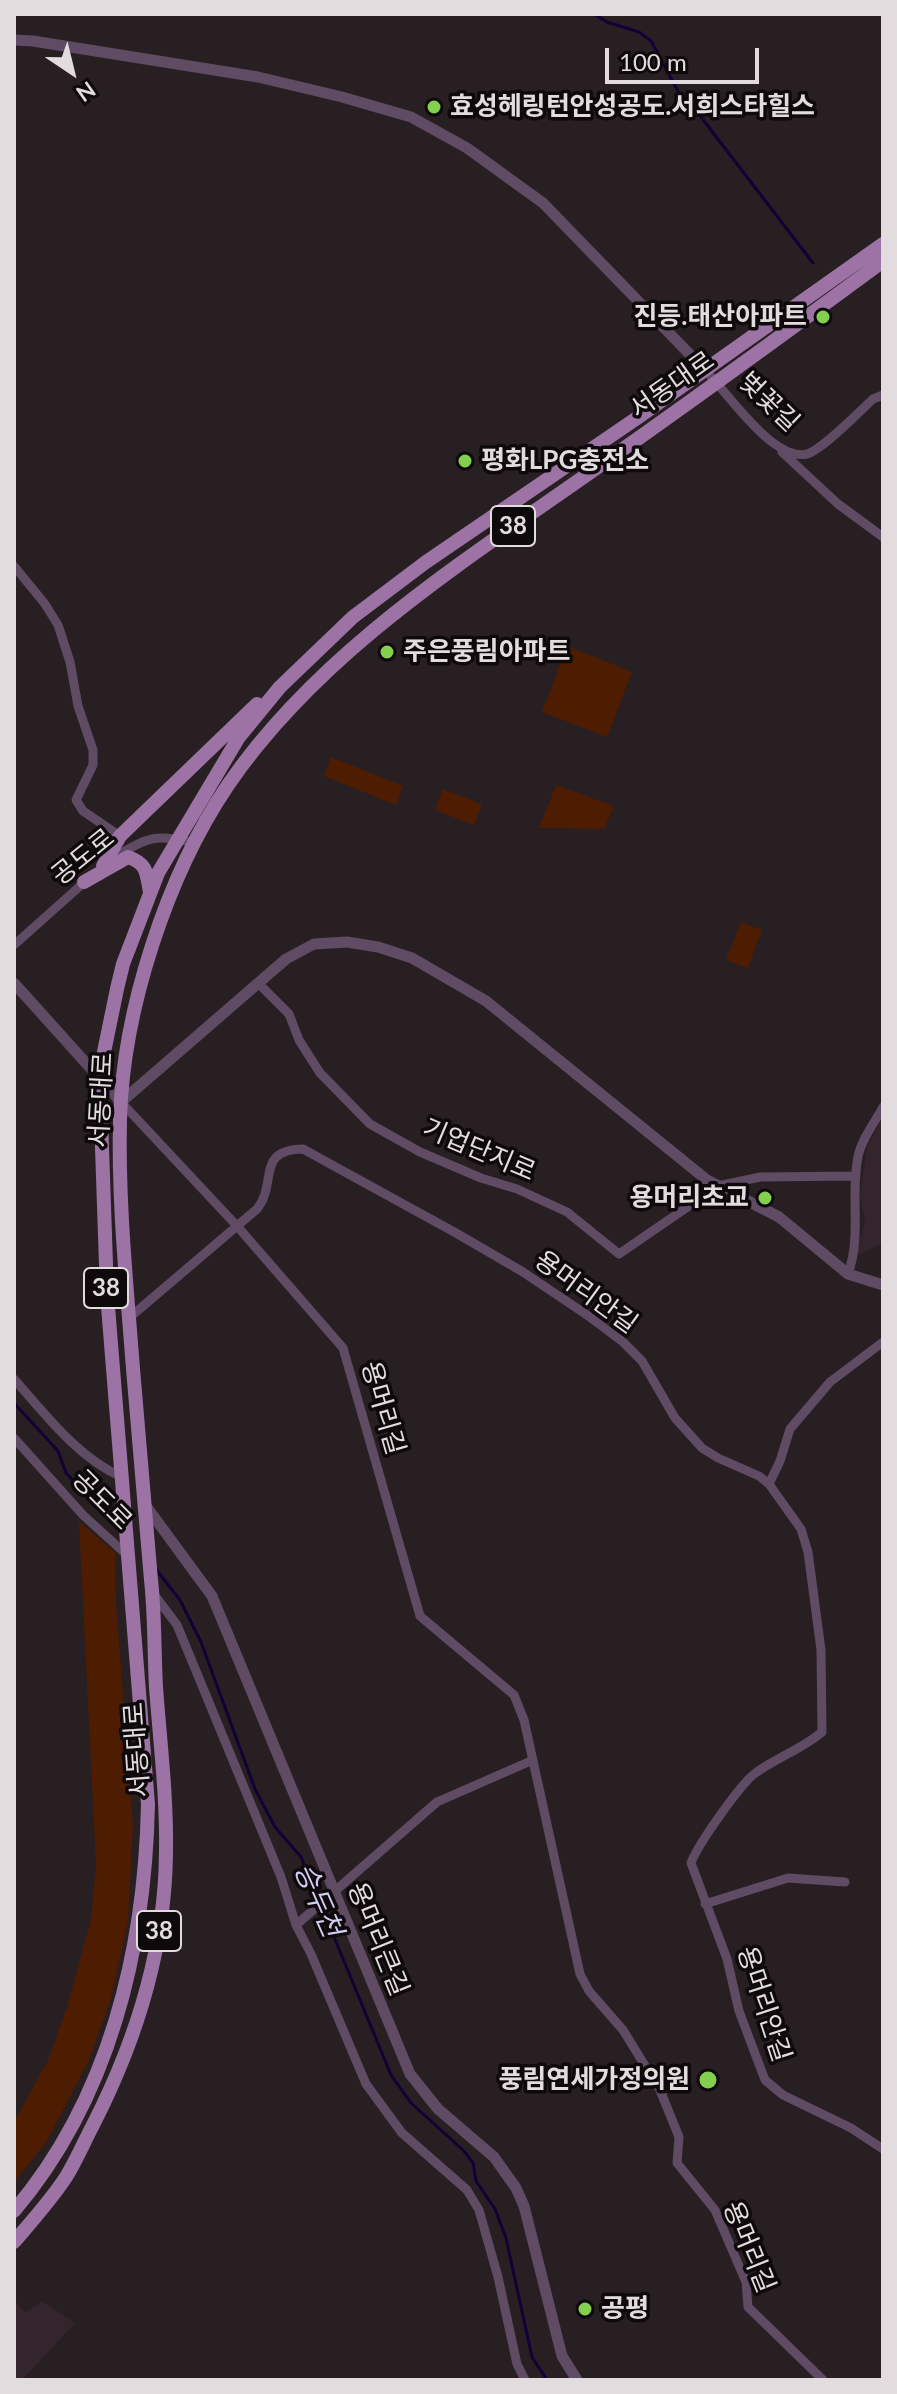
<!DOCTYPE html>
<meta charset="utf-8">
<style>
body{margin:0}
#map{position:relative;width:897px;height:2394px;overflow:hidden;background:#281f23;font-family:Lato,sans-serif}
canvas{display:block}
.frame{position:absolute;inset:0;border:16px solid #e2dcde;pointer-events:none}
.north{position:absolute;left:32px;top:32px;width:80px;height:80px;-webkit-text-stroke:6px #0e0a0c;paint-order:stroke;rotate:145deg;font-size:22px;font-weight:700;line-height:32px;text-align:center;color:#e2dcde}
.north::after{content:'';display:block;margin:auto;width:28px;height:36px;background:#e2dcde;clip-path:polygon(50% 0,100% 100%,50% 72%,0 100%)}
.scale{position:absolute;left:605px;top:48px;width:154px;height:36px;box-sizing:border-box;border:4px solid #e2dcde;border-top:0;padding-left:10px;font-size:24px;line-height:28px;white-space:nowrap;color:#e2dcde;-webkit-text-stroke:6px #0e0a0c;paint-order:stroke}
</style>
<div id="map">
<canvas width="897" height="2394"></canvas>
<div class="frame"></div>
<div class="north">N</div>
<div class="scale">100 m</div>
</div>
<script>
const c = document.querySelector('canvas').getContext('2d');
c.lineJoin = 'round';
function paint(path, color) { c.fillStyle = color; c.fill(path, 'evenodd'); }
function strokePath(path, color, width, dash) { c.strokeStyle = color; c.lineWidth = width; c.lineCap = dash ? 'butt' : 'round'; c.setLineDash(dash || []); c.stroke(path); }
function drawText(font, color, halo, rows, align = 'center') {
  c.font = font + ' Lato,"Noto Sans KR",sans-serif'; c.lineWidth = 7; c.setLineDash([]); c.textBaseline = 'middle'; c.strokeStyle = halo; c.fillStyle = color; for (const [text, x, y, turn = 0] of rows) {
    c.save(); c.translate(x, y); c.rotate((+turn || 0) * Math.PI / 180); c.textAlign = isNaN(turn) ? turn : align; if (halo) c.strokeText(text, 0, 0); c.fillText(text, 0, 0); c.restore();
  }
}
paint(new Path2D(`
 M 883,1115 L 883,1243 L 856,1256 L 865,1221 L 860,1195 L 867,1148 Z
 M 14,2299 L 25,2313 L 42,2301 L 75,2323 L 22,2380 L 14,2380 Z`), '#34252c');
paint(new Path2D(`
 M 567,646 L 632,672 L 607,737 L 542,712 Z
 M 331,757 L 403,786 L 396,805 L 324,776 Z
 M 556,785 L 614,806 L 604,829 L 539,828 Z
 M 443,789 L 482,804 L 474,825 L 435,810 Z
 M 741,922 L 762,930 L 748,968 L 726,960 Z
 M 79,1522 L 115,1552 L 116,1603 L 133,1825 L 128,1922 L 111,1998 L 89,2060 L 46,2143 L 14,2182 L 14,2122 L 48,2060 L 67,2007 L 91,1919 L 96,1865 Z`), '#4e1c00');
strokePath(new Path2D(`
 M 594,14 L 607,22 L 639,32 L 651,41 L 679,93 L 701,117 L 813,263
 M 14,1403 L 58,1451 L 66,1473 L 120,1530
 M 155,1568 L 180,1600 L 201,1642 L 255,1789 L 275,1827 L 301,1857 L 391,2075 L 411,2103 L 464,2151 L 473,2163 L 476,2181 L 495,2209 L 506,2238 L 532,2357 L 547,2380`), '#130036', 3);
strokePath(new Path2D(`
 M 705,370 C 727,392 773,462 807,454 C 822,450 860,411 873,399 L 883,395
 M 782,452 L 838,504 L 883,537
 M 14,566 L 45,604 L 58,625 L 70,662 L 78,706 L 93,750 L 93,765 L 76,800 L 83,811 L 120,836
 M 116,857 C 147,836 158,834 194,843
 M 14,945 L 88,879
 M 258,983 L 289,1014 L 299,1040 L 320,1073 L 370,1124 L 420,1152 L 481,1178 L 517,1189 L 567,1212 L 619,1254 L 718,1186 L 760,1177 L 856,1176
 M 121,1102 L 237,1226 L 343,1348 L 420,1616 L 514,1695 L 524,1720 L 580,1974 L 589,1991 L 623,2030 L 660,2090 L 679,2137 L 677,2163 L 715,2210 L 746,2282 L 748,2307 L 823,2380
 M 848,1274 C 862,1235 850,1196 858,1157 C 861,1140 875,1122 883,1107
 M 129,1318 L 257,1209 C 278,1183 255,1150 303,1149 L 456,1233 L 523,1272 L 587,1315 L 623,1342 L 642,1361 L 675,1418 L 702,1448 L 718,1458 L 759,1476 L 769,1484 L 801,1529 L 808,1552 L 821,1650 L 822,1732 C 802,1749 778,1757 757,1772 C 742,1781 697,1846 691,1863 L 727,1959 L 739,2011 L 765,2080 L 783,2095 L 851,2128 L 883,2149
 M 14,1379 C 45,1414 78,1458 122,1477
 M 14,1438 L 83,1515 L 128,1556
 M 769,1484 L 780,1461 L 790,1429 L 830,1382 L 883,1342
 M 153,1593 L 177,1625 L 281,1877 L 296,1925 L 311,1954 L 366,2084 L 402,2133 L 467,2190 L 479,2210 L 498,2277 L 517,2364 L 525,2380
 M 705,1904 L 788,1878 L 845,1882
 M 296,1925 L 437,1802 L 533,1760`), '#5f4b63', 9);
strokePath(new Path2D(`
 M 14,40 L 33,41 L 258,77 L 342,97 L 411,117 L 467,148 L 543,203 L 705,370
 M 14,983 L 121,1102 L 286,959 L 314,944 L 347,942 L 378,947 L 412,958 L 486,1001 L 707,1180 L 779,1217 L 848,1274 L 883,1285
 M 146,1506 L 212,1596 L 410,2074 L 438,2109 L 494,2157 L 516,2188 L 524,2206 L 562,2356 L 577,2380`), '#5f4b63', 11);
strokePath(new Path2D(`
 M 103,866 L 120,836 L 257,704
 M 84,882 L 128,857 C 148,864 146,873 150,892
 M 14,2211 C 110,2098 145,1949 148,1804 L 107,1294 L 101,1118 L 104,1052 L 117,989 L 123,964 L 158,873 L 239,737 L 280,687 L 353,617 L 426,562 L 640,416 L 883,244
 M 14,2242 C 32,2221 51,2200 66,2177 C 76,2161 84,2142 93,2125 C 137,2039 165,1949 166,1853 C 167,1797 160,1742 156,1687 C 154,1651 155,1616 151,1580 C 145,1506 138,1431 132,1356 C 126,1278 118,1198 120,1119 C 123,1010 167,875 228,785 C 317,655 458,565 585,476 C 685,406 784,334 883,261`), '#9c73a4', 14);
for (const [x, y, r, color] of [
 [434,107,8,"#83d04e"],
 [823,317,8,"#83d04e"],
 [465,461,8,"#83d04e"],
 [387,652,8,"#83d04e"],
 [765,1198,8,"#83d04e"],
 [708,2080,10,"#83d04e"],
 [585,2309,8,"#83d04e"]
]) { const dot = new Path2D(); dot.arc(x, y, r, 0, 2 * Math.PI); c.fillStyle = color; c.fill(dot); strokePath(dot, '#0e0a0c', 3); }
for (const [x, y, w] of [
 [513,526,44],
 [106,1288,44],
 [159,1931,44]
]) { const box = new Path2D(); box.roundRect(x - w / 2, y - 20, w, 40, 6); c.fillStyle = '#0e0a0c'; c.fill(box); strokePath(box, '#e2dcde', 2); }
drawText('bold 24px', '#e2dcde', null, [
 ["38",513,526],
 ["38",106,1288],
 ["38",159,1931]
]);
drawText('bold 26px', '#e2dcde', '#0e0a0c', [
 ["효성헤링턴안성공도.서희스타힐스",450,107],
 ["진등.태산아파트",807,317,"right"],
 ["평화LPG충전소",481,461],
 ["주은풍림아파트",403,652],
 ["용머리초교",749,1198,"right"],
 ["풍림연세가정의원",690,2080,"right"],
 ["공평",601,2309]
], 'left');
drawText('26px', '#e2dcde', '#0e0a0c', [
 ["서동대로",672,385,-35],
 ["벚꽃길",769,402,44],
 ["공도로",83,857,-39],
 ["서동대로",101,1100,-87],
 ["기업단지로",479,1150,23],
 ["용머리안길",586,1292,36],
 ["용머리길",383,1408,74],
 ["공도로",102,1500,45],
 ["서동대로",137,1750,-94],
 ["용머리큰길",378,1939,68],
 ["용머리안길",764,2004,72],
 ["용머리길",749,2247,68]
]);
drawText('italic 28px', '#d1ccf2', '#0e0a0c', [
 ["승두천",318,1900,66]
]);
</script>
